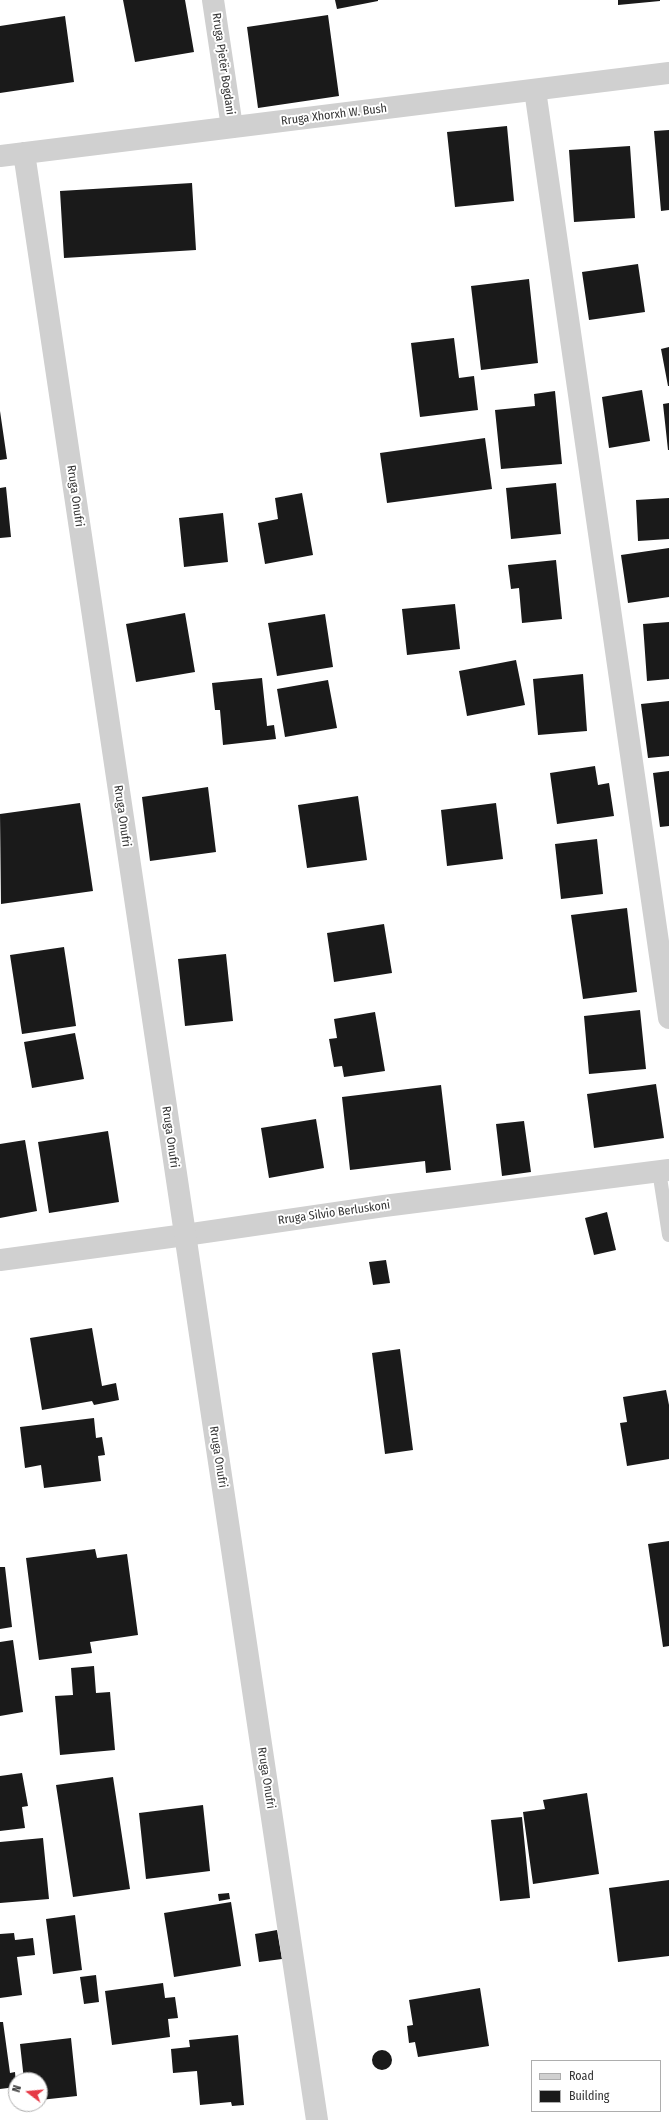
<!DOCTYPE html>
<meta charset="utf-8">
<style>
body{margin:0}
#map{position:relative;width:669px;height:2120px;overflow:hidden;background:#fff;font-family:"Fira Sans Condensed",sans-serif}
canvas{display:block}
.legend{position:absolute;left:531px;top:2060px;width:130px;height:52px;box-sizing:border-box;background:#fff;border:1px solid #adadad;margin:0;padding:5px 7px;list-style:none;font-size:12px;color:#333}
.legend li{display:flex;align-items:center;gap:8px;height:20px}
.legend b{width:20px;border:1px solid #adadad}
.north{position:absolute;left:8px;top:2072px;width:40px;height:40px;box-sizing:border-box;background:#fff;border:1px solid #adadad;border-radius:50%;rotate:286deg;font-size:11px;font-weight:700;line-height:16px;text-align:center;color:#333}
.north::after{content:'';display:block;margin:auto;width:14px;height:18px;background:#e63946;clip-path:polygon(50% 0,100% 100%,50% 72%,0 100%)}
</style>
<div id="map">
<canvas width="669" height="2120"></canvas>
<ul class="legend">
<li><b style="height:5px;background:#d0d0d0"></b>Road</li>
<li><b style="height:11px;background:#1a1a1a"></b>Building</li>
</ul>
<div class="north">N</div>
</div>
<script>
const c = document.querySelector('canvas').getContext('2d');
c.lineJoin = 'round';
function paint(path, color) { c.fillStyle = color; c.fill(path, 'evenodd'); }
function strokePath(path, color, width, dash) { c.strokeStyle = color; c.lineWidth = width; c.lineCap = dash ? 'butt' : 'round'; c.setLineDash(dash || []); c.stroke(path); }
function drawText(font, color, halo, rows, align = 'center') {
  c.font = font + ' "Fira Sans Condensed",sans-serif'; c.lineWidth = 4; c.setLineDash([]); c.textBaseline = 'middle'; c.strokeStyle = halo; c.fillStyle = color; for (const [text, x, y, turn = 0] of rows) {
    c.save(); c.translate(x, y); c.rotate((+turn || 0) * Math.PI / 180); c.textAlign = isNaN(turn) ? turn : align; if (halo) c.strokeText(text, 0, 0); c.fillText(text, 0, 0); c.restore();
  }
}
paint(new Path2D(`
 M 123,0 L 185,0 L 194,52 L 135,62 Z
 M 335,0 L 378,0 L 378,1 L 337,9 Z
 M 618,0 L 660,0 L 660,1 L 618,5 Z
 M 328,15 L 339,96 L 258,108 L 247,27 Z
 M 65,16 L 74,82 L 0,93 L 0,26 Z
 M 507,126 L 514,201 L 455,207 L 447,132 Z
 M 669,130 L 669,210 L 661,211 L 654,131 Z
 M 630,146 L 635,218 L 574,222 L 569,150 Z
 M 192,183 L 196,250 L 64,258 L 60,191 Z
 M 638,264 L 645,312 L 589,320 L 582,272 Z
 M 529,279 L 538,363 L 481,370 L 471,286 Z
 M 454,338 L 459,378 L 474,376 L 478,410 L 420,417 L 411,343 Z
 M 669,347 L 669,386 L 668,386 L 661,349 Z
 M 642,390 L 650,441 L 609,448 L 602,397 Z
 M 555,391 L 562,464 L 501,469 L 495,410 L 535,406 L 534,394 Z
 M 669,403 L 669,450 L 668,450 L 663,404 Z
 M 0,411 L 7,459 L 0,460 Z
 M 485,438 L 492,489 L 387,503 L 380,453 Z
 M 556,483 L 561,534 L 511,539 L 506,488 Z
 M 6,487 L 11,537 L 0,538 L 0,488 Z
 M 302,493 L 313,555 L 265,564 L 258,523 L 278,519 L 275,498 Z
 M 669,498 L 669,539 L 638,541 L 636,500 Z
 M 223,513 L 228,562 L 184,567 L 179,518 Z
 M 669,548 L 669,597 L 628,603 L 621,555 Z
 M 556,560 L 562,619 L 522,623 L 519,588 L 511,589 L 508,565 Z
 M 455,604 L 460,649 L 407,655 L 402,609 Z
 M 185,613 L 195,672 L 136,682 L 126,624 Z
 M 325,614 L 333,667 L 277,676 L 268,623 Z
 M 669,622 L 669,679 L 647,681 L 643,624 Z
 M 516,660 L 525,705 L 467,716 L 459,671 Z
 M 583,674 L 587,731 L 538,735 L 533,679 Z
 M 262,678 L 267,726 L 274,725 L 276,739 L 223,745 L 220,710 L 215,710 L 212,683 Z
 M 328,680 L 337,728 L 285,737 L 277,689 Z
 M 669,701 L 669,756 L 648,758 L 641,704 Z
 M 595,766 L 598,785 L 609,783 L 614,816 L 557,824 L 550,773 Z
 M 669,771 L 669,826 L 660,827 L 653,773 Z
 M 208,787 L 216,852 L 150,861 L 142,797 Z
 M 358,796 L 367,860 L 307,868 L 298,805 Z
 M 80,803 L 93,891 L 1,904 L 0,814 Z
 M 496,803 L 503,859 L 447,866 L 441,810 Z
 M 597,839 L 603,894 L 561,899 L 555,844 Z
 M 627,908 L 637,992 L 583,999 L 571,915 Z
 M 384,924 L 392,973 L 334,982 L 327,933 Z
 M 64,947 L 76,1026 L 22,1034 L 10,955 Z
 M 226,954 L 233,1021 L 185,1026 L 178,959 Z
 M 640,1010 L 646,1069 L 589,1074 L 584,1016 Z
 M 375,1012 L 385,1071 L 344,1077 L 342,1066 L 334,1067 L 329,1039 L 337,1038 L 334,1019 Z
 M 75,1033 L 84,1079 L 32,1088 L 24,1042 Z
 M 656,1084 L 664,1138 L 594,1148 L 587,1094 Z
 M 441,1085 L 451,1170 L 426,1173 L 425,1161 L 350,1170 L 342,1097 Z
 M 316,1119 L 324,1168 L 269,1178 L 261,1128 Z
 M 524,1121 L 531,1172 L 502,1176 L 496,1124 Z
 M 108,1131 L 119,1202 L 49,1213 L 38,1142 Z
 M 25,1140 L 37,1211 L 0,1218 L 0,1144 Z
 M 607,1212 L 616,1250 L 594,1255 L 585,1218 Z
 M 386,1260 L 390,1283 L 373,1285 L 369,1262 Z
 M 92,1328 L 102,1386 L 116,1383 L 119,1400 L 94,1405 L 92,1401 L 42,1410 L 30,1338 Z
 M 400,1349 L 413,1450 L 385,1454 L 372,1353 Z
 M 666,1390 L 669,1405 L 669,1459 L 627,1466 L 620,1423 L 627,1422 L 623,1397 Z
 M 94,1418 L 96,1438 L 102,1437 L 105,1455 L 98,1456 L 101,1481 L 44,1488 L 41,1465 L 25,1468 L 20,1427 Z
 M 669,1541 L 669,1646 L 663,1647 L 648,1544 Z
 M 95,1549 L 97,1558 L 127,1554 L 138,1635 L 90,1642 L 92,1653 L 39,1660 L 26,1558 Z
 M 0,1567 L 5,1567 L 12,1627 L 0,1629 Z
 M 13,1640 L 23,1712 L 0,1716 L 0,1642 Z
 M 94,1666 L 96,1693 L 110,1692 L 115,1750 L 60,1755 L 55,1696 L 73,1695 L 71,1668 Z
 M 22,1773 L 28,1806 L 22,1807 L 25,1828 L 0,1831 L 0,1776 Z
 M 113,1777 L 130,1889 L 73,1897 L 56,1785 Z
 M 587,1793 L 599,1874 L 533,1884 L 523,1812 L 545,1809 L 543,1800 Z
 M 203,1805 L 210,1871 L 146,1879 L 139,1813 Z
 M 522,1817 L 530,1898 L 500,1901 L 491,1820 Z
 M 43,1838 L 49,1899 L 0,1903 L 0,1842 Z
 M 669,1880 L 669,1956 L 618,1962 L 609,1888 Z
 M 229,1893 L 230,1899 L 219,1901 L 218,1894 Z
 M 231,1902 L 241,1966 L 174,1977 L 164,1913 Z
 M 75,1915 L 82,1970 L 53,1974 L 46,1919 Z
 M 277,1930 L 282,1959 L 259,1962 L 255,1934 Z
 M 14,1933 L 15,1940 L 33,1938 L 35,1955 L 17,1957 L 22,1995 L 0,1998 L 0,1934 Z
 M 96,1975 L 99,2002 L 84,2004 L 80,1977 Z
 M 163,1983 L 165,1998 L 175,1997 L 178,2018 L 168,2019 L 170,2037 L 112,2045 L 105,1991 Z
 M 480,1988 L 489,2046 L 418,2057 L 415,2042 L 409,2043 L 407,2026 L 413,2025 L 409,2000 Z
 M 0,2022 L 3,2022 L 10,2073 L 15,2072 L 16,2085 L 16,2087 L 0,2089 Z
 M 238,2035 L 244,2105 L 232,2106 L 231,2102 L 200,2105 L 197,2071 L 173,2073 L 171,2049 L 190,2047 L 189,2040 Z
 M 71,2038 L 77,2096 L 40,2100 L 40,2080 L 24,2080 L 20,2044 Z
 M372 2060a10 10 0 1 1 20 0a10 10 0 1 1-20 0Z`), '#1a1a1a');
strokePath(new Path2D(`
 M 659,1171 L 669,1235`), '#d0d0d0', 14);
strokePath(new Path2D(`
 M 213,0 L 232,127
 M 535,90 L 669,1018
 M 0,1260 L 185,1235 L 384,1206 L 669,1170`), '#d0d0d0', 22);
strokePath(new Path2D(`
 M 24,153 L 317,2120
 M 0,156 L 669,73`), '#d0d0d0', 22);
drawText('12px', '#333', '#fff', [
 ["Rruga Pjetër Bogdani",223,64,82],
 ["Rruga Xhorxh W. Bush",334,115,-7],
 ["Rruga Onufri",75,496,82],
 ["Rruga Onufri",122,816,82],
 ["Rruga Onufri",170,1137,82],
 ["Rruga Silvio Berluskoni",334,1213,-8],
 ["Rruga Onufri",218,1457,81],
 ["Rruga Onufri",266,1778,81]
]);
</script>
